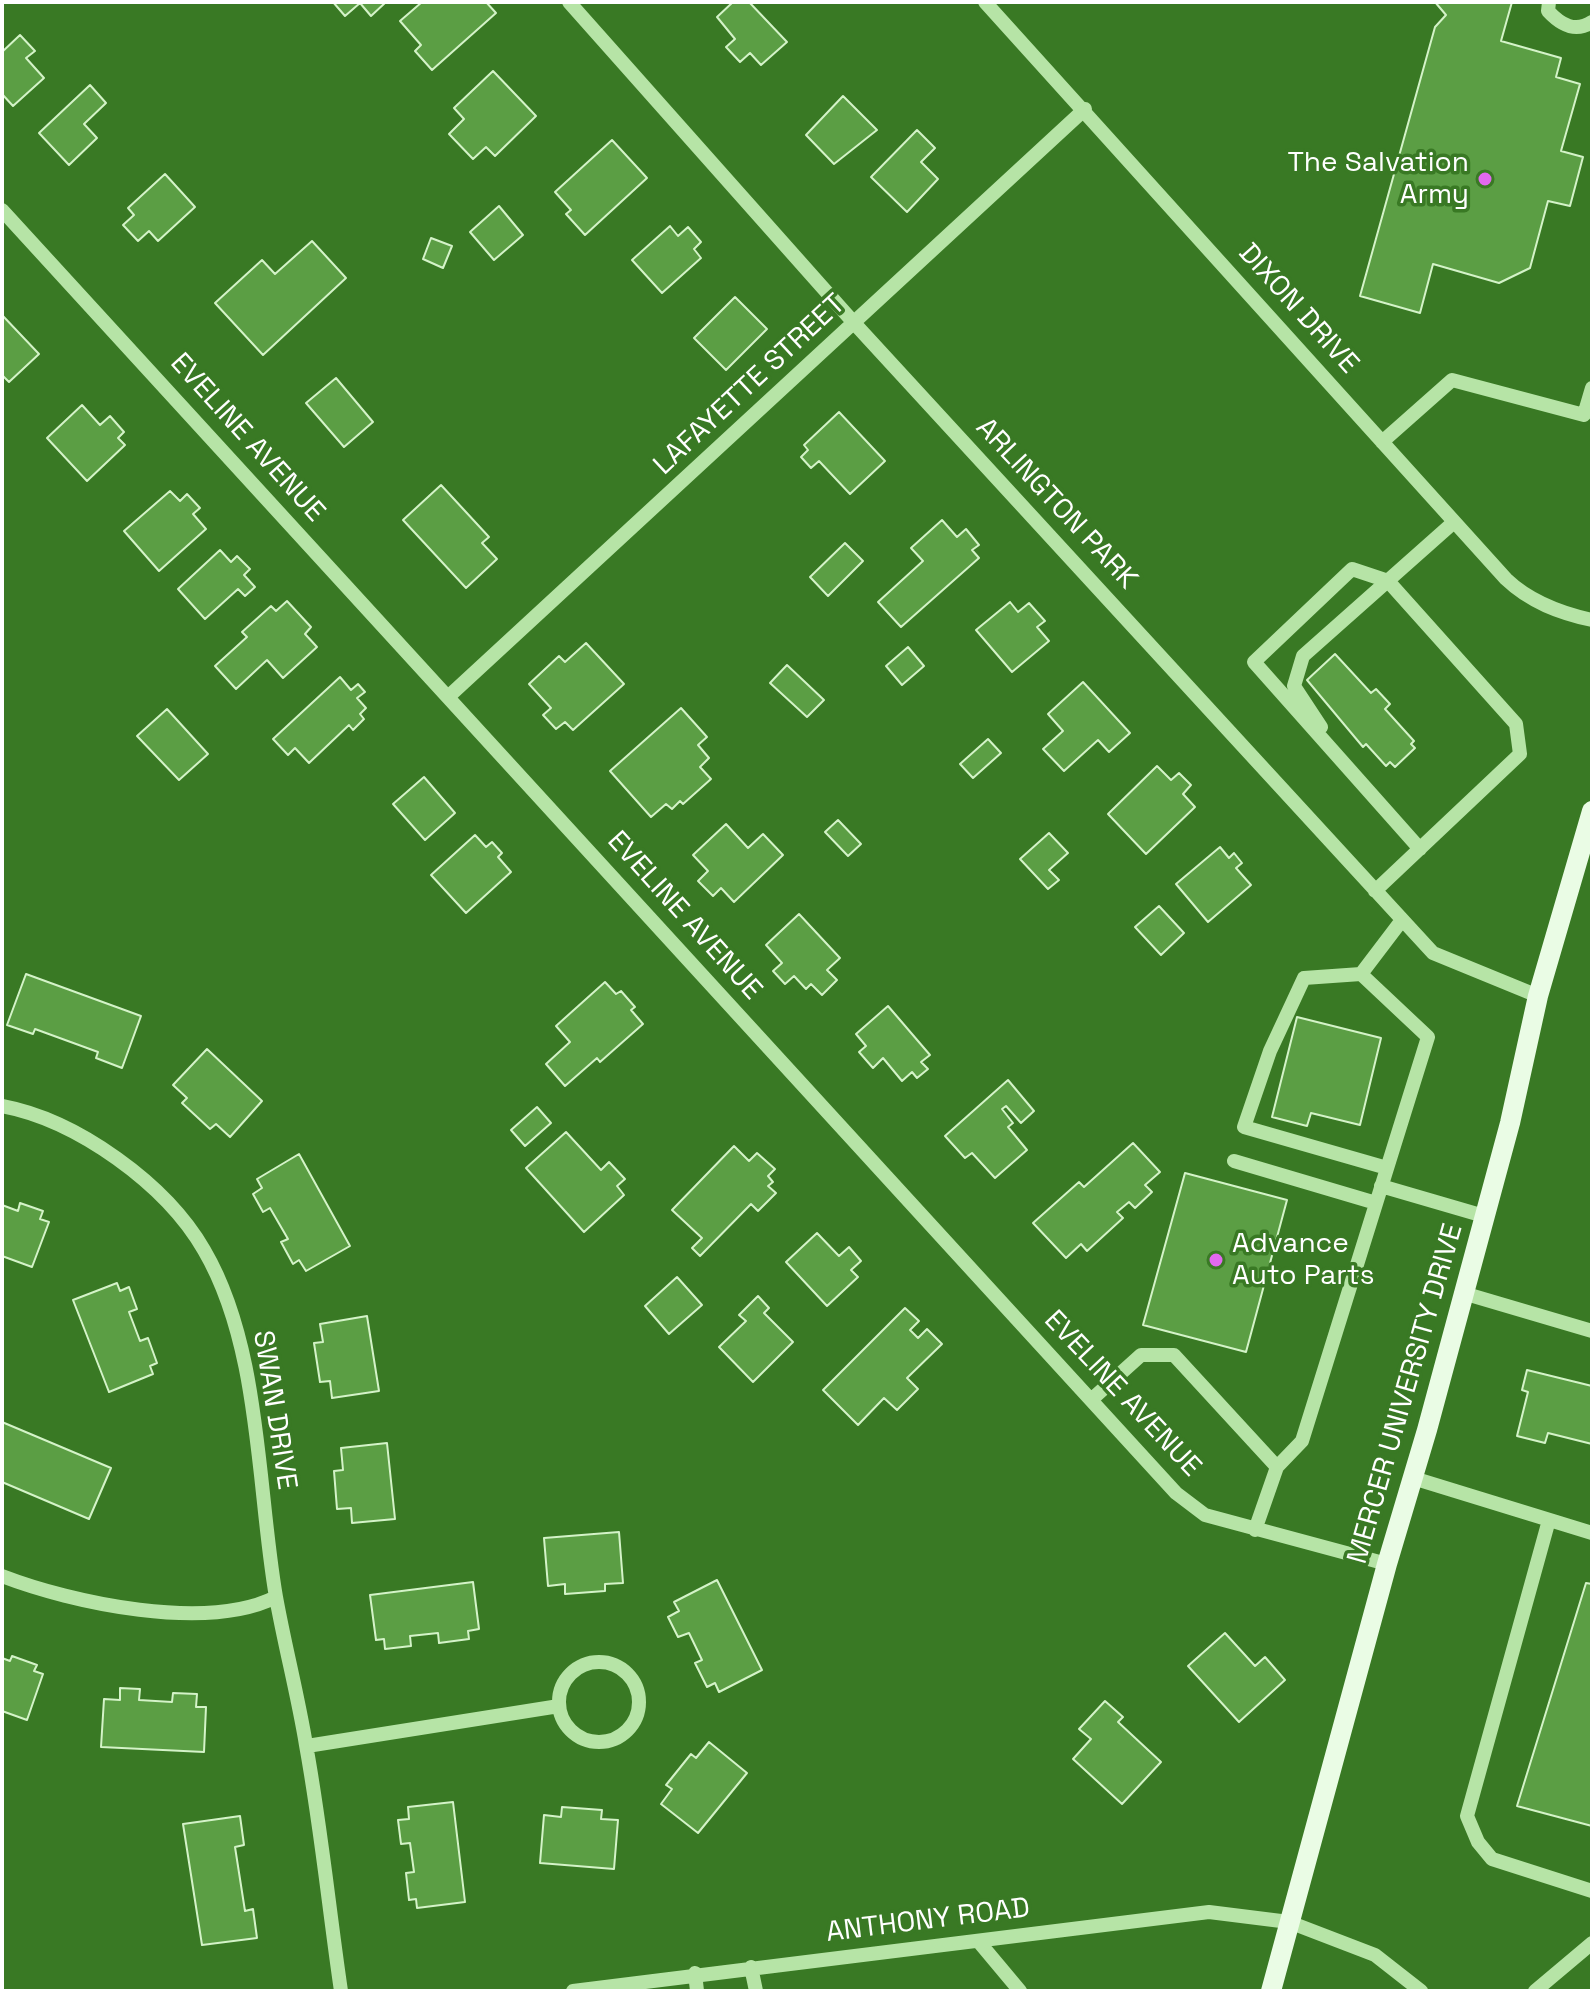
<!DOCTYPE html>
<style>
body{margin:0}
#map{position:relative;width:1594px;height:1993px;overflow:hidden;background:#397924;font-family:"Space Grotesk",sans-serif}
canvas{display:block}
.frame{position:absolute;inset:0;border:4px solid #fff;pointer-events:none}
</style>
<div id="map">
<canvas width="1594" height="1993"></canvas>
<div class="frame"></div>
</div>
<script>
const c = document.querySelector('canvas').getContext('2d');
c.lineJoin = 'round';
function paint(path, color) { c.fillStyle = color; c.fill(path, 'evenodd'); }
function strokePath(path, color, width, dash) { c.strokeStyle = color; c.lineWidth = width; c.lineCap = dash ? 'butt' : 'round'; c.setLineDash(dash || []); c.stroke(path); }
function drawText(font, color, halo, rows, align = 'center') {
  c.font = font + ' "Space Grotesk",sans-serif'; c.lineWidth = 7; c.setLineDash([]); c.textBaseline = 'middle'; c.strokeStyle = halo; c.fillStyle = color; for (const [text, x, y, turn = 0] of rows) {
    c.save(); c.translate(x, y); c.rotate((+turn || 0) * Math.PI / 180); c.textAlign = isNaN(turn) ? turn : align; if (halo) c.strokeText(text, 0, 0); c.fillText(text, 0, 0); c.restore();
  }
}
const building = new Path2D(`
 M 333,2 L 386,2 L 371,16 L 360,3 L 345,16 Z
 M 422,2 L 486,2 L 496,13 L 432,70 L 415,51 L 421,45 L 400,21 Z
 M 733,2 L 749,2 L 787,42 L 761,65 L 750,53 L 740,62 L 726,47 L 735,39 L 717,17 Z
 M 1435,2 L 1512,2 L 1501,41 L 1561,58 L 1556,77 L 1580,84 L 1561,151 L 1583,157 L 1570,206 L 1548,201 L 1530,268 L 1499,283 L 1433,264 L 1420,313 L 1360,296 L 1435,27 L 1446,15 Z
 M 20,35 L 35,51 L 26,58 L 44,78 L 13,106 L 2,94 L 2,52 Z
 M 493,71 L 536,116 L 495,156 L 486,147 L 473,159 L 449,134 L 464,119 L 454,108 Z
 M 90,85 L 106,103 L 84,124 L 97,138 L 69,165 L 39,133 Z
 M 843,96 L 877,130 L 834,164 L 806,135 Z
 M 917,130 L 935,148 L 921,162 L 938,179 L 907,212 L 871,177 Z
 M 612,140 L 647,178 L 585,235 L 566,214 L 571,210 L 555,192 Z
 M 165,174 L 195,207 L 158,241 L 149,231 L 138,241 L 123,225 L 134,215 L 128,208 Z
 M 499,206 L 523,235 L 494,260 L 470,232 Z
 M 670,226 L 678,236 L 688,227 L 701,242 L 694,249 L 701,258 L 662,293 L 632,260 Z
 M 431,238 L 452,246 L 443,268 L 423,259 Z
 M 312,241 L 346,278 L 263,355 L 215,303 L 262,260 L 275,274 Z
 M 735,297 L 767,329 L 726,370 L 694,338 Z
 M 2,315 L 39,354 L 9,382 L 2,375 Z
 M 336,378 L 373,422 L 344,447 L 306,403 Z
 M 82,405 L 100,425 L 110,416 L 124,432 L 118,438 L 125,445 L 87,481 L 47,438 Z
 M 839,412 L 885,461 L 850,494 L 819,461 L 811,468 L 801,457 L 808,450 L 804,445 Z
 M 441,485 L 489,537 L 482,543 L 497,559 L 466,588 L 403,520 Z
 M 170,491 L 180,501 L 187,494 L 200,508 L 193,514 L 206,529 L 159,571 L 124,531 Z
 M 942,520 L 957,537 L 966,529 L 979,545 L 972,550 L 979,558 L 901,627 L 878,602 L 923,561 L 911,548 Z
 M 845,543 L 863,561 L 828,596 L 810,577 Z
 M 220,550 L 231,562 L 237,556 L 250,569 L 244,575 L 255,587 L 245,596 L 238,589 L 205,619 L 178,589 Z
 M 287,601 L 311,627 L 305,634 L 317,647 L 283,678 L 267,660 L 236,689 L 215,666 L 247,637 L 242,632 L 271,606 L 276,611 Z
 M 1010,602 L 1018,612 L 1029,603 L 1045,621 L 1037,627 L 1049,641 L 1012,672 L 976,630 Z
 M 586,643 L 624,684 L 573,730 L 565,722 L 556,729 L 543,715 L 551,708 L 529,684 L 559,656 L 565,662 Z
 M 908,647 L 924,666 L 902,685 L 886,666 Z
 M 1335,654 L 1371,693 L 1376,689 L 1390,704 L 1385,709 L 1414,741 L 1411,744 L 1415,748 L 1395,767 L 1390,762 L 1386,766 L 1366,744 L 1363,747 L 1307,680 Z
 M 787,665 L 824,700 L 807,717 L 770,683 Z
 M 340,677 L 351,690 L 358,684 L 365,692 L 357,698 L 366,708 L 360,714 L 364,719 L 353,730 L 349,725 L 309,763 L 295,748 L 288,755 L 273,739 Z
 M 1083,682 L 1130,733 L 1109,752 L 1098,740 L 1064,771 L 1043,749 L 1063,731 L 1048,714 Z
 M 681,708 L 707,737 L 698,745 L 709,758 L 700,767 L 711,779 L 683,804 L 680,801 L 672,809 L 666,804 L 651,817 L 610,771 Z
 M 167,709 L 208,754 L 179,780 L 137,736 Z
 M 988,739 L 1001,753 L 973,778 L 960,764 Z
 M 1157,766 L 1171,780 L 1179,773 L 1191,785 L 1183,794 L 1195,807 L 1146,854 L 1108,814 Z
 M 424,777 L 455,813 L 425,840 L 393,804 Z
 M 838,820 L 861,844 L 848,856 L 825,832 Z
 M 726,824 L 748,848 L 763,834 L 783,855 L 734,902 L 721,888 L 713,896 L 698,881 L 708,871 L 693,855 Z
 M 1049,833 L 1068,853 L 1049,870 L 1059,880 L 1048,889 L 1020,859 Z
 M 475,835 L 486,847 L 492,842 L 502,853 L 498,857 L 511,872 L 466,913 L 431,875 Z
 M 1220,847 L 1229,858 L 1234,853 L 1242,863 L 1236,868 L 1251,885 L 1208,922 L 1176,884 Z
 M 1159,906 L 1184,933 L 1161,955 L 1135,927 Z
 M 799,914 L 840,958 L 827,970 L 837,980 L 822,995 L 811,984 L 806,989 L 794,976 L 785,984 L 773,971 L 782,963 L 766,945 Z
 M 26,974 L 141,1016 L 122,1068 L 96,1058 L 98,1052 L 35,1029 L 33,1034 L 7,1025 Z
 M 605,982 L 616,994 L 621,991 L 635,1007 L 631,1010 L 643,1024 L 600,1062 L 597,1058 L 565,1086 L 546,1064 L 570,1042 L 556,1026 Z
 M 888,1006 L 930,1055 L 921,1062 L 928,1069 L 917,1078 L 912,1072 L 902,1081 L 883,1058 L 873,1068 L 859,1052 L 866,1046 L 856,1034 Z
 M 1297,1017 L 1381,1038 L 1360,1125 L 1311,1113 L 1307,1126 L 1272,1117 Z
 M 207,1049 L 262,1101 L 230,1137 L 216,1124 L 210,1129 L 182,1103 L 187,1098 L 173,1085 Z
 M 1008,1080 L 1034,1111 L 1021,1123 L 1006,1106 L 1002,1109 L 1013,1123 L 1008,1127 L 1027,1150 L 995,1178 L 972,1153 L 965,1158 L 945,1136 Z
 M 537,1107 L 551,1123 L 525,1146 L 511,1130 Z
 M 566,1132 L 601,1170 L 609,1162 L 625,1179 L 617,1186 L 624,1195 L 584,1232 L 526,1168 Z
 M 1133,1143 L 1160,1172 L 1145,1185 L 1152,1192 L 1135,1208 L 1129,1202 L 1117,1212 L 1123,1218 L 1087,1251 L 1081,1244 L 1066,1258 L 1033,1223 L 1079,1182 L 1084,1187 Z
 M 734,1146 L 749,1161 L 757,1153 L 775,1169 L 768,1176 L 773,1182 L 768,1186 L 776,1193 L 758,1211 L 751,1204 L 700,1256 L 692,1248 L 702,1238 L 672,1210 Z
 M 299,1154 L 350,1246 L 306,1271 L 299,1260 L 293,1264 L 281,1242 L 288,1239 L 270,1208 L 263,1212 L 253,1194 L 262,1188 L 257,1179 Z
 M 1185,1173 L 1287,1200 L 1246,1352 L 1143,1325 Z
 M 20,1203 L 43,1211 L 40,1219 L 49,1222 L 32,1267 L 2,1256 L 2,1205 L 18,1211 Z
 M 817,1233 L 839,1256 L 849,1247 L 861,1261 L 851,1270 L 858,1277 L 827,1306 L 786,1262 Z
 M 677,1277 L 702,1305 L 669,1334 L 645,1306 Z
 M 117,1283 L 120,1291 L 129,1287 L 137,1309 L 129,1312 L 140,1341 L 148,1338 L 157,1363 L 150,1366 L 153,1374 L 109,1392 L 73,1300 Z
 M 758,1296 L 769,1308 L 764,1313 L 793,1342 L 753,1382 L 719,1347 L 746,1321 L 739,1315 Z
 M 905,1308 L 919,1321 L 910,1330 L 918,1338 L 927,1329 L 942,1344 L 907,1378 L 918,1389 L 897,1410 L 884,1398 L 858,1425 L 823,1390 Z
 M 367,1316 L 379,1391 L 332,1398 L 330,1381 L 320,1382 L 314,1343 L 323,1342 L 320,1324 Z
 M 1527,1370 L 1592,1386 L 1592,1444 L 1548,1433 L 1545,1443 L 1517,1436 L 1528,1392 L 1522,1390 Z
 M 2,1422 L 111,1468 L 89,1519 L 2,1482 Z
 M 387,1443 L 395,1519 L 352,1523 L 351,1508 L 337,1509 L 334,1471 L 343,1470 L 341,1448 Z
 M 619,1532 L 623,1583 L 605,1584 L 605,1591 L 565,1594 L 565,1584 L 548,1586 L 544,1538 Z
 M 717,1580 L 762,1670 L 719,1692 L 715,1683 L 707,1687 L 695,1663 L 702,1660 L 689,1633 L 678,1637 L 668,1617 L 679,1611 L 674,1602 Z
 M 473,1582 L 479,1629 L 468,1631 L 469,1639 L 439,1643 L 438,1633 L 410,1636 L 411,1646 L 385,1649 L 384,1639 L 376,1640 L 370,1595 Z
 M 1586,1583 L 1592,1584 L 1592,1826 L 1517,1806 Z
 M 1225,1633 L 1255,1666 L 1265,1657 L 1285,1680 L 1239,1722 L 1188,1666 Z
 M 12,1656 L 37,1665 L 34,1671 L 43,1674 L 27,1720 L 2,1711 L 2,1658 L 10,1661 Z
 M 120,1688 L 140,1689 L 139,1700 L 172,1702 L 173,1693 L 197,1694 L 196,1707 L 206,1707 L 204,1752 L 101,1747 L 104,1699 L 120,1700 Z
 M 1105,1701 L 1123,1717 L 1118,1722 L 1161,1762 L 1122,1804 L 1073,1759 L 1091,1739 L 1079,1729 Z
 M 709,1742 L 747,1773 L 698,1833 L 661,1804 L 672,1789 L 666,1785 L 691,1754 L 696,1758 Z
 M 453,1802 L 465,1902 L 417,1908 L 416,1899 L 409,1900 L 406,1873 L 414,1872 L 410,1843 L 401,1844 L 398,1820 L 409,1819 L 408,1807 Z
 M 562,1807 L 602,1810 L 601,1819 L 618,1820 L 614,1869 L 540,1863 L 544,1815 L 561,1817 Z
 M 240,1816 L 244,1845 L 235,1847 L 245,1911 L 253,1909 L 257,1938 L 202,1945 L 183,1824 Z`);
paint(building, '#5b9e44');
strokePath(building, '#d4f3c8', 2);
strokePath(new Path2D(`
 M 569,2 L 855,324 L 1433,953 L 1538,996
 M 985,2 L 1506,579 C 1530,602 1560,613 1592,620
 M 1549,2 L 1548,11 C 1561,25 1575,33 1592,22
 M 2,210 L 1176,1493 L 1205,1515 L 1387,1564
 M 1382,442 L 1452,380 L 1584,415 L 1592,388
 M 448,697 L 1085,109
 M 1321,727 L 1294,686 L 1303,656 L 1454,522
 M 1375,891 L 1520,754 L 1516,724 L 1388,581 L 1352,569 L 1254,662 L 1420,849
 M 1361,974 L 1304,978 L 1270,1051 L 1244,1127 L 1387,1168
 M 2,1106 C 77,1120 166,1184 204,1250 C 261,1347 257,1487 276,1597 C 285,1647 298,1696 306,1745 C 321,1827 329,1909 341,1991
 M 1234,1161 L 1376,1203
 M 1381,1186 L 1484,1216
 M 1463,1293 L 1592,1331
 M 1091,1400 L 1141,1355 L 1174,1355 L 1277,1467
 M 1413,1478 L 1592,1533
 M 1549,1520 L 1467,1816 L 1478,1842 L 1492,1859 L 1592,1891
 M 1255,1530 L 1277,1467 L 1302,1441 L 1428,1037 L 1361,974 L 1402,920
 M 2,1576 C 72,1603 207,1632 276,1597
 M559 1702a40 40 0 1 1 80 0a40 40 0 1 1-80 0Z
 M 307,1746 L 559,1706
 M 979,1942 L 1020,1991
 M 751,1967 L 756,1991
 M 695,1973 L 697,1991
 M 573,1991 L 1209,1912 L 1289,1922 L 1375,1955 L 1421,1991
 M 1535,1991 L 1592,1943`), '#b6e4a6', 14);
strokePath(new Path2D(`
 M 1271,1991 L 1387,1564 L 1427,1430 L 1510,1123 L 1538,996 L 1592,811`), '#eafce5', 20);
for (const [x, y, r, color] of [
 [1485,179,8,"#e169ee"],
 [1216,1260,8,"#e169ee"]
]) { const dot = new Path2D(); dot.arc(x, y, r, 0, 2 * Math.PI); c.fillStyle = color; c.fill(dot); strokePath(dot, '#397924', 3); }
drawText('28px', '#fff', '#397924', [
 ["The Salvation",1469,163],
 ["Army",1469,195],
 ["Advance",1232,1244,"left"],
 ["Auto Parts",1232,1276,"left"]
], 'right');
drawText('28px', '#fff', '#397924', [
 ["DIXON DRIVE",1298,309,48],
 ["LAFAYETTE STREET",750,385,-43],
 ["EVELINE AVENUE",247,438,48],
 ["ARLINGTON PARK",1056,504,47],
 ["EVELINE AVENUE",684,916,48],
 ["EVELINE AVENUE",1122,1394,47],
 ["MERCER UNIVERSITY DRIVE",1406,1394,-74],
 ["SWAN DRIVE",274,1410,81],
 ["ANTHONY ROAD",928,1921,-7]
]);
</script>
